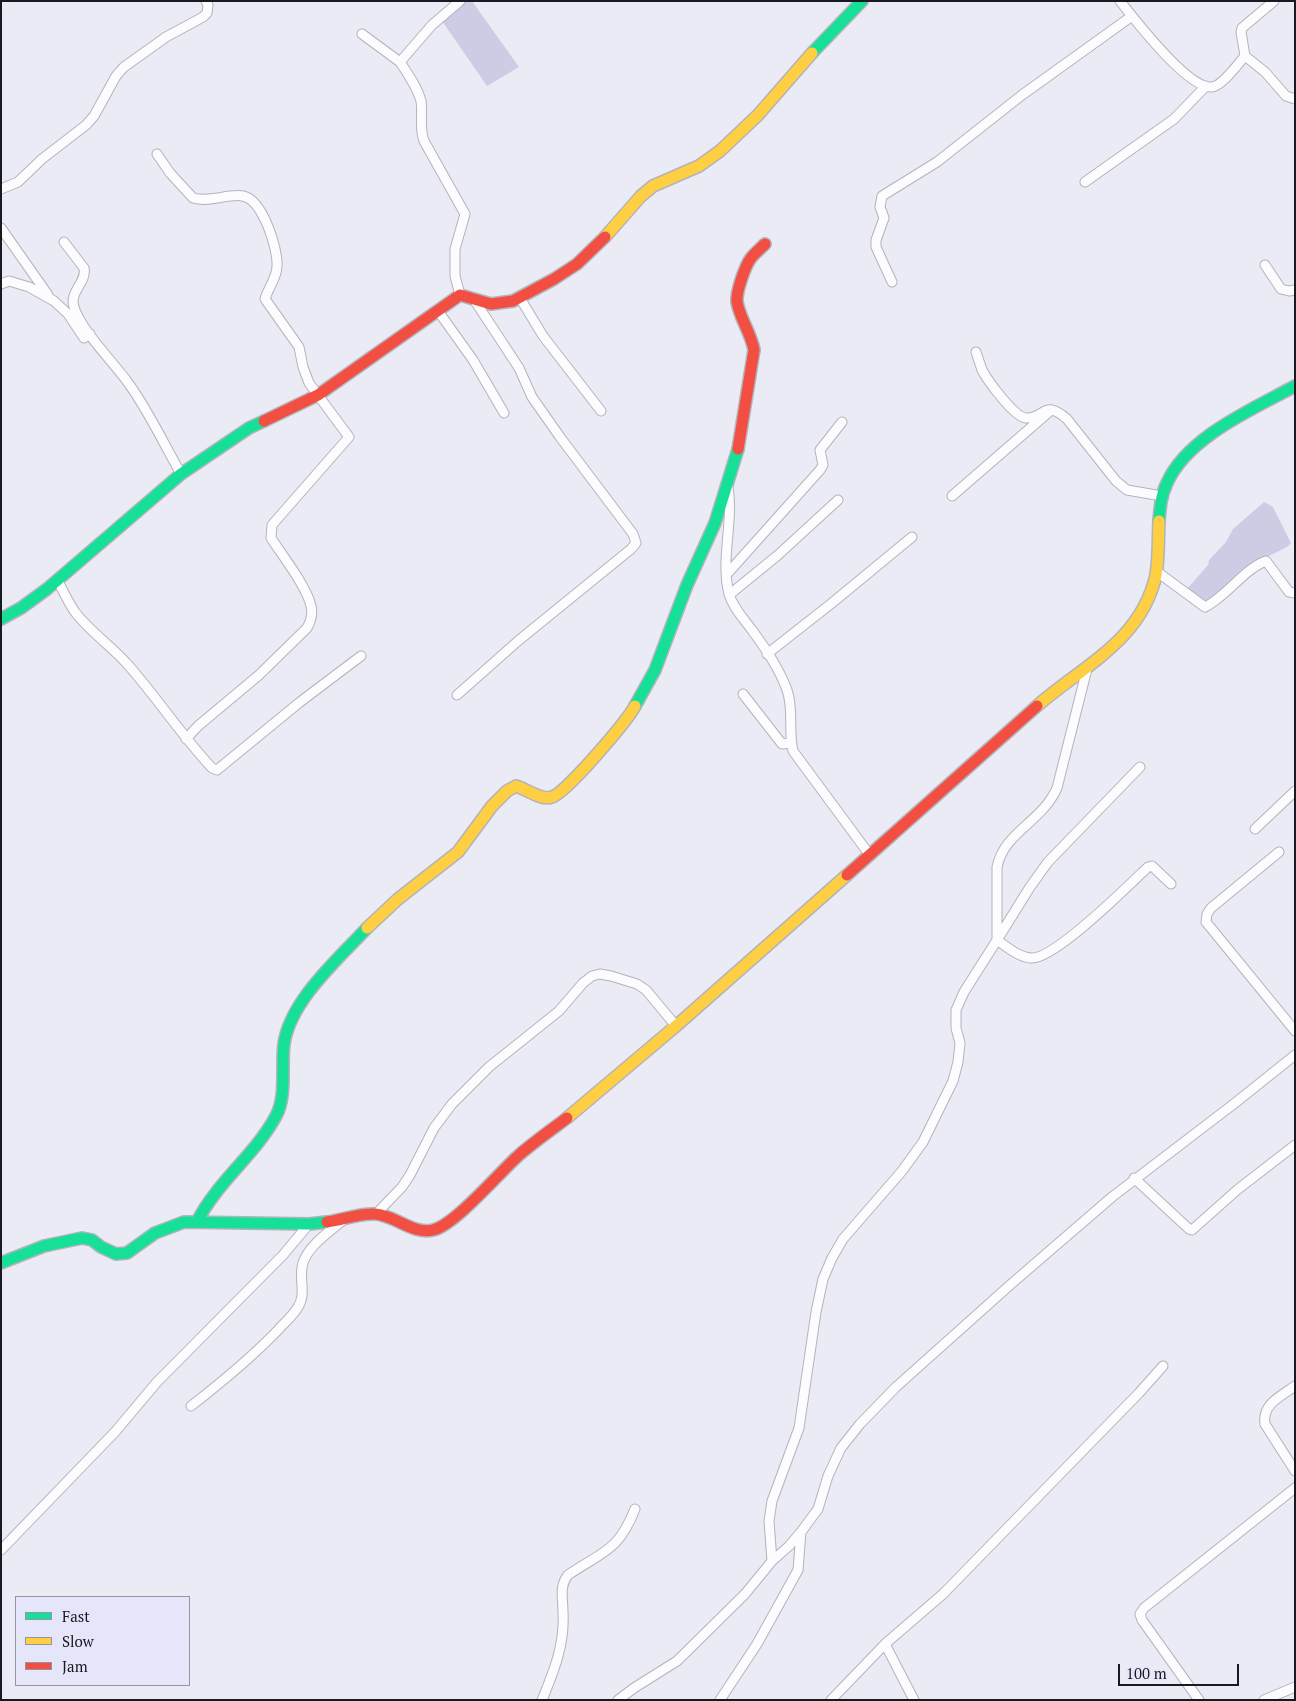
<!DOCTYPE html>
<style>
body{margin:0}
#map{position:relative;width:1296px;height:1701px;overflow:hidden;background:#ebebf6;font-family:"PT Serif",serif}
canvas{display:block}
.frame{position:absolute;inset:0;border:2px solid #191922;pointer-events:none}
.legend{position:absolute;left:15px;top:1596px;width:175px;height:90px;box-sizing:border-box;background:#e6e6fb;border:1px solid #9494a4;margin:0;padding:6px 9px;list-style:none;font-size:15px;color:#191922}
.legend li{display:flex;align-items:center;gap:10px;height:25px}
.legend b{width:25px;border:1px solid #9494a4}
.scale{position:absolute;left:1118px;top:1664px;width:121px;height:22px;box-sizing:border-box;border:2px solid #191922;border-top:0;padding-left:6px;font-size:15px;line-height:18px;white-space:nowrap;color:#191922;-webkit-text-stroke:4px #e6e6fb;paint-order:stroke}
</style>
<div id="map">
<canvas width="1296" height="1701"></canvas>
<div class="frame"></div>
<ul class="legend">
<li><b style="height:6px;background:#16e098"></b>Fast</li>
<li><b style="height:6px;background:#ffcf43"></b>Slow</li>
<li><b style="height:6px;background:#f24e42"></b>Jam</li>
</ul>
<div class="scale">100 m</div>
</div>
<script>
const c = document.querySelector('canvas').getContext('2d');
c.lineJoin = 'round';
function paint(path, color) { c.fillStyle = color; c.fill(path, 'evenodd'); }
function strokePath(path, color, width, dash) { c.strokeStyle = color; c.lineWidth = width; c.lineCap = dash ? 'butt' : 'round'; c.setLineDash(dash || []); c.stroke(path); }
paint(new Path2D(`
 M 466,1 L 472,1 L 519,67 L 487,86 L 442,21 Z
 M 1264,502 L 1273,507 L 1291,543 L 1287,547 L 1263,559 L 1207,604 L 1187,589 L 1208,565 L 1209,560 L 1226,542 L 1233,529 Z`), '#cccce5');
const street = new Path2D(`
 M 460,1 L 432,25 L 400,62 C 408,74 417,87 421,101 C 423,114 419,128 424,141 L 465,214 L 455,249 L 455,276 L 460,295
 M 1120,1 C 1135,20 1188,89 1212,87 C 1222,86 1238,64 1245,56
 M 1274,1 L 1242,28 L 1241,32 L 1245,56 L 1265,72 L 1286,96 L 1295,99
 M 362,34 L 400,62
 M 157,154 L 170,173 L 193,198 C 211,203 228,193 243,196 C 263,200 278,249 277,266 C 277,278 268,288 265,299 L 299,347 L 303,367 L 309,383 L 349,437 L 272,525 L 271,538 C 282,555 307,587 311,606 C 313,614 311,621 307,628 L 259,675 L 198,726 L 186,739
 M 1085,182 L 1174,119 L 1206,86
 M 1,189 L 18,182 L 42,159 L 86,125 L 94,116 L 116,76 L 124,67 L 166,37 L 203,17 L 207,13 L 208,5 L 206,1
 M 1,228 L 48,295
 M 64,242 L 84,268 C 87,283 69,291 74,307 C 80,329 115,364 129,384 C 149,412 164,444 181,474
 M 1265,265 L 1281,289 L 1289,291 L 1295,290
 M 892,282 L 876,247 L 876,240 L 884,218 L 880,207 L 882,196 L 937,162 L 1022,95 L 1132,16
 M 1,284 L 9,281 L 29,287 L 54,301 L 68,314 L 84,338 L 90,334
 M 520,298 L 543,336 L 601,411
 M 438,311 L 473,360 L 504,413
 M 976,352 C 978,358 980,364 982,370 C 988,381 1014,417 1026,418 C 1045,419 1043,398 1067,419 L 1116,481 L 1127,490 L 1162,496
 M 728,487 C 734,522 720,559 729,594 C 733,608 744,619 752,630 C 765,648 779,668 787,690 C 794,709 788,731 793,751 L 869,854
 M 952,496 L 1050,411
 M 1156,571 L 1205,607 C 1227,596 1244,569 1266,561 L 1289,592 L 1295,593
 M 727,574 L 820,470 L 823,465 L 820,450 L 842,422
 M 58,581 C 63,591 68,602 75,612 C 90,632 113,647 129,666 C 158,699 182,736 212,768 L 217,770 L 300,702 L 361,656
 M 729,595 L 778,555 L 838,500
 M 767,654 L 832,603 L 912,537
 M 743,694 L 782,744 L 791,743
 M 457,695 L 518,641 L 631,549 L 636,543 L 633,534 L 560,437 L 532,397 L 519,368 L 473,298
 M 1140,767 L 1048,862 L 1030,887 L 997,940 C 1007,947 1018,957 1031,958 C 1054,960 1129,885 1148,867 L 1152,866 L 1171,884
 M 1255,829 L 1295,791
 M 1279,852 L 1211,908 L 1207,914 L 1206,922 L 1295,1031
 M 1134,1178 L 1189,1229 L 1192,1230 L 1237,1190 L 1295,1145
 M 376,1214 L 402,1187 L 410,1175 L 434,1128 L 452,1104 L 489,1067 L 559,1011 L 583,983 L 592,976 L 600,974 L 611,976 L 637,984 L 646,990 L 676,1026
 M 1295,1386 C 1280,1397 1262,1404 1265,1424 L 1295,1471
 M 191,1406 C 222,1382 251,1358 278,1330 C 284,1323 293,1316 298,1307 C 307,1293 298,1278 303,1263 C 308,1246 329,1232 342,1221
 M 801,1532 L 818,1509 L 828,1476 L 841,1448 L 860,1424 L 896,1387 L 1010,1285 L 1112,1197 L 1235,1103 L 1295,1055
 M 1,1550 L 115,1432 L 157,1382 L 283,1255 L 309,1224
 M 772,1561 L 769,1521 L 772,1501 L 799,1428 L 816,1312 L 823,1279 L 832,1258 L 843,1239 L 902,1171 L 923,1142 L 953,1081 L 958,1062 L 960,1043 L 956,1028 L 956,1010 L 964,992 L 997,940 L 997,867 C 1004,832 1042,822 1057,788 L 1087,669
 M 885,1644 L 914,1700
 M 542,1700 C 554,1671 565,1644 563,1612 C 563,1599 559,1586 568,1575 C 603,1551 618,1552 635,1509
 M 618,1700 L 634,1688 L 677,1661 L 745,1594 L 772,1561 L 789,1546 L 801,1532 L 798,1570 L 757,1644 L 720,1700
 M 831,1700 L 885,1644 L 943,1594 L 1139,1393 L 1163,1366
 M 1199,1700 L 1142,1620 L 1140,1614 L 1144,1608 L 1295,1488
 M 1264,1700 L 1295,1687`);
const fast = new Path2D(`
 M 812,53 L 862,1
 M 1159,521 C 1160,508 1161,495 1167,483 C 1187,437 1253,409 1295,386
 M 1,619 L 21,608 L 47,589 L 181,474 L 249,428 L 264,421
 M 635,706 L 655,670 L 687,585 L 715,523 L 738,449
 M 197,1222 C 217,1182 255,1155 276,1116 C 287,1096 281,1066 284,1044 C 290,1001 338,959 367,928
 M 1,1263 L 44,1246 L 82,1238 L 92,1240 L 101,1247 L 116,1254 L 127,1253 L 155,1233 L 184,1222 L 309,1224 L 327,1222`);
const slow = new Path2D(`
 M 605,237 L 641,196 L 653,186 L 699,166 L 720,151 L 758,115 L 812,53
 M 1037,706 C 1084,665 1141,641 1156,575 C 1159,557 1158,539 1159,521
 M 367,928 L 398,899 L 458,852 L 492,806 L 507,791 L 516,786 C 526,789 542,801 552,797 C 566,793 627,721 635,706
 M 567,1118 L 676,1026 L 847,875`);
const jam = new Path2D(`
 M 264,421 L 318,395 L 460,295 L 491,304 L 513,301 L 554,279 L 577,264 L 605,237
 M 738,449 L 754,350 C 751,333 740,319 737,302 C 736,292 745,266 751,258 C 755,253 761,248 765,244
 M 847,875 L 1037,706
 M 327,1222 C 343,1220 359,1213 375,1214 C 395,1215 413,1235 433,1230 C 455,1225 500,1172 519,1155 C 534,1142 551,1130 567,1118`);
strokePath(street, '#b3b3bc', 11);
strokePath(fast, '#b3b3bc', 14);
strokePath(slow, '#b3b3bc', 14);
strokePath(jam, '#b3b3bc', 14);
strokePath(street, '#fcfcfe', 9);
strokePath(fast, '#16e098', 11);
strokePath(slow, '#ffcf43', 11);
strokePath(jam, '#f24e42', 11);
</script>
